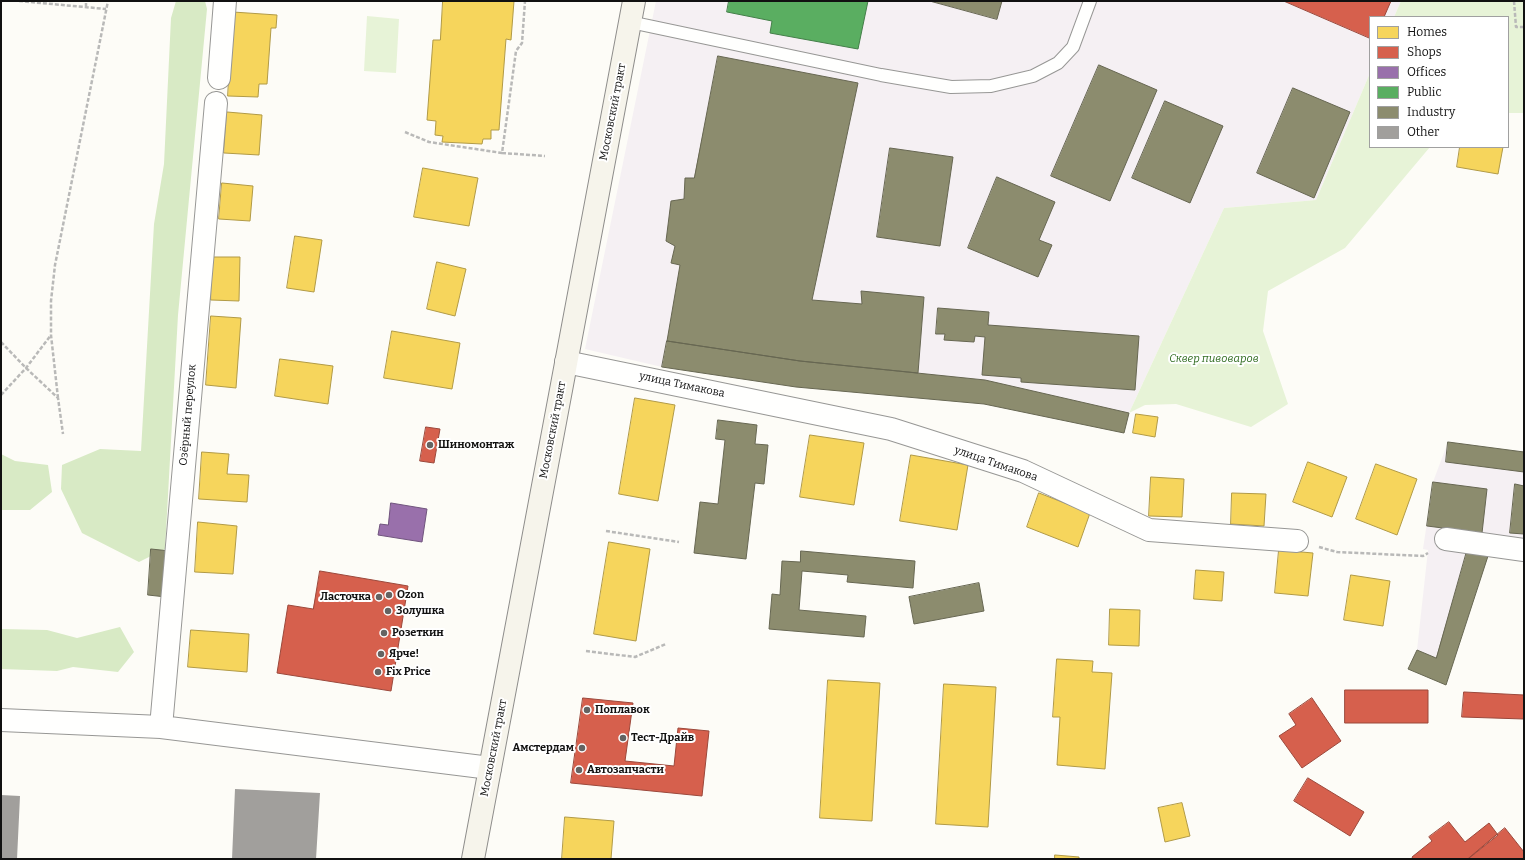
<!DOCTYPE html>
<meta charset="utf-8">
<style>
body{margin:0}
#map{position:relative;width:1525px;height:860px;overflow:hidden;background:#fdfcf7;font-family:Bitter,serif}
canvas{display:block}
.frame{position:absolute;inset:0;border:2px solid #111;pointer-events:none}
.legend{position:absolute;left:1369px;top:16px;width:140px;height:132px;box-sizing:border-box;background:#fff;border:1px solid #a0a0a0;margin:0;padding:5px 7px;list-style:none;font-size:12px;color:#111}
.legend li{display:flex;align-items:center;gap:8px;height:20px}
.legend b{width:20px;border:1px solid #a0a0a0}
</style>
<div id="map">
<canvas width="1525" height="860"></canvas>
<div class="frame"></div>
<ul class="legend">
<li><b style="height:11px;background:#f6d55c"></b>Homes</li>
<li><b style="height:11px;background:#d6604d"></b>Shops</li>
<li><b style="height:11px;background:#9970ab"></b>Offices</li>
<li><b style="height:11px;background:#5aae61"></b>Public</li>
<li><b style="height:11px;background:#8c8c6e"></b>Industry</li>
<li><b style="height:11px;background:#a19f9c"></b>Other</li>
</ul>
</div>
<script>
const c = document.querySelector('canvas').getContext('2d');
c.lineJoin = 'round';
function paint(path, color) { c.fillStyle = color; c.fill(path, 'evenodd'); }
function strokePath(path, color, width, dash) { c.strokeStyle = color; c.lineWidth = width; c.lineCap = dash ? 'butt' : 'round'; c.setLineDash(dash || []); c.stroke(path); }
function drawText(font, color, halo, rows, align = 'center') {
  c.font = font + ' Bitter,serif'; c.lineWidth = 4; c.setLineDash([]); c.textBaseline = 'middle'; c.strokeStyle = halo; c.fillStyle = color; for (const [text, x, y, turn = 0] of rows) {
    c.save(); c.translate(x, y); c.rotate((+turn || 0) * Math.PI / 180); c.textAlign = isNaN(turn) ? turn : align; if (halo) c.strokeText(text, 0, 0); c.fillText(text, 0, 0); c.restore();
  }
}
paint(new Path2D(`
 M 656,1 L 1401,1 L 1394,17 L 1370,17 L 1370,73 L 1316,200 L 1224,208 L 1129,413 L 1124,433 L 984,404 L 662,367 L 585,349 Z
 M 1448,442 L 1524,452 L 1523,486 L 1524,486 L 1524,551 L 1488,556 L 1446,685 L 1408,669 L 1417,650 L 1428,550 L 1423,549 L 1433,482 Z`), '#f5f0f3');
paint(new Path2D(`
 M 1401,1 L 1524,1 L 1524,113 L 1508,113 L 1508,17 L 1394,17 Z
 M 367,16 L 399,19 L 396,73 L 364,71 Z
 M 1370,73 L 1370,147 L 1430,147 L 1345,248 L 1268,291 L 1263,331 L 1288,404 L 1251,427 L 1176,404 L 1145,405 L 1129,413 L 1224,208 L 1316,200 Z`), '#e7f3d7');
paint(new Path2D(`
 M 176,1 L 205,1 L 207,9 L 178,315 L 165,549 L 139,562 L 82,533 L 61,489 L 62,465 L 100,449 L 141,451 L 154,224 L 164,164 L 171,18 Z
 M 1,454 L 15,461 L 48,465 L 52,492 L 30,510 L 1,510 Z
 M 120,627 L 134,652 L 118,672 L 73,667 L 57,671 L 1,669 L 1,629 L 47,630 L 77,638 Z`), '#d8eac5');
const homes = new Path2D(`
 M 443,1 L 514,1 L 511,40 L 506,39 L 499,130 L 491,130 L 491,139 L 483,139 L 482,144 L 442,142 L 443,136 L 435,135 L 436,121 L 427,120 L 433,40 L 440,40 Z
 M 233,12 L 277,15 L 276,28 L 271,28 L 267,84 L 259,84 L 258,97 L 228,96 Z
 M 227,112 L 262,115 L 259,155 L 224,153 Z
 M 1460,147 L 1503,147 L 1498,174 L 1457,167 Z
 M 423,168 L 478,178 L 469,226 L 414,217 Z
 M 222,183 L 253,186 L 250,221 L 219,219 Z
 M 295,236 L 322,240 L 314,292 L 287,288 Z
 M 212,257 L 240,257 L 239,301 L 211,300 Z
 M 437,262 L 466,269 L 455,316 L 427,309 Z
 M 211,316 L 241,318 L 236,388 L 206,385 Z
 M 392,331 L 460,343 L 452,389 L 384,378 Z
 M 280,359 L 333,366 L 328,404 L 275,396 Z
 M 635,398 L 675,405 L 658,501 L 619,494 Z
 M 1136,414 L 1158,417 L 1155,437 L 1133,433 Z
 M 810,435 L 864,443 L 854,505 L 800,497 Z
 M 202,452 L 229,454 L 227,474 L 249,475 L 247,502 L 199,499 Z
 M 911,455 L 968,465 L 957,530 L 900,521 Z
 M 1308,462 L 1347,477 L 1332,517 L 1293,502 Z
 M 1376,464 L 1417,479 L 1397,535 L 1356,519 Z
 M 1151,477 L 1184,479 L 1182,517 L 1149,516 Z
 M 1039,493 L 1090,513 L 1078,547 L 1027,527 Z
 M 1232,493 L 1266,494 L 1264,526 L 1231,524 Z
 M 198,522 L 237,526 L 233,574 L 195,572 Z
 M 609,542 L 650,549 L 636,641 L 594,634 Z
 M 1279,550 L 1313,553 L 1308,596 L 1275,593 Z
 M 1196,570 L 1224,572 L 1222,601 L 1194,599 Z
 M 1351,575 L 1390,581 L 1383,626 L 1344,620 Z
 M 1110,609 L 1140,610 L 1139,646 L 1109,645 Z
 M 191,630 L 249,634 L 247,672 L 188,667 Z
 M 1057,659 L 1093,661 L 1092,672 L 1112,673 L 1105,769 L 1057,765 L 1060,717 L 1053,717 Z
 M 828,680 L 880,683 L 872,821 L 820,818 Z
 M 944,684 L 996,687 L 988,827 L 936,824 Z
 M 1182,803 L 1190,836 L 1165,842 L 1158,808 Z
 M 565,817 L 614,821 L 611,859 L 562,859 Z
 M 1055,855 L 1079,857 L 1079,859 L 1055,859 Z`);
paint(homes, '#f6d55c');
strokePath(homes, '#b19a46', 1);
const shops = new Path2D(`
 M 1284,1 L 1391,1 L 1384,17 L 1370,17 L 1370,38 Z
 M 426,427 L 440,429 L 434,463 L 420,461 Z
 M 320,571 L 408,586 L 391,691 L 277,673 L 288,605 L 313,609 Z
 M 1345,690 L 1428,690 L 1428,723 L 1345,723 Z
 M 1464,692 L 1524,695 L 1524,719 L 1462,717 Z
 M 583,698 L 633,703 L 625,761 L 674,766 L 678,728 L 709,731 L 702,796 L 571,783 Z
 M 1312,698 L 1341,741 L 1302,768 L 1279,736 L 1296,725 L 1289,714 Z
 M 1308,778 L 1364,812 L 1350,836 L 1294,801 Z
 M 1449,822 L 1465,842 L 1489,823 L 1498,835 L 1468,859 L 1413,859 L 1412,857 L 1432,841 L 1429,837 Z
 M 1505,828 L 1524,852 L 1524,859 L 1468,859 Z`);
paint(shops, '#d6604d');
strokePath(shops, '#9b483b', 1);
const offices = new Path2D(`
 M 391,503 L 427,509 L 422,542 L 378,535 L 380,524 L 388,525 Z`);
paint(offices, '#9970ab');
strokePath(offices, '#70547d', 1);
const public = new Path2D(`
 M 729,1 L 868,1 L 858,49 L 770,33 L 772,21 L 727,12 Z`);
paint(public, '#5aae61');
strokePath(public, '#447f49', 1);
const industry = new Path2D(`
 M 930,1 L 1002,1 L 997,19 Z
 M 718,56 L 858,83 L 812,300 L 862,304 L 861,291 L 924,297 L 918,373 L 800,361 L 667,341 L 680,265 L 671,263 L 675,246 L 666,241 L 671,201 L 684,199 L 685,178 L 694,178 Z
 M 1099,65 L 1157,90 L 1110,201 L 1051,176 Z
 M 1293,88 L 1350,112 L 1314,198 L 1257,173 Z
 M 1165,101 L 1223,126 L 1190,203 L 1132,178 Z
 M 890,148 L 953,157 L 940,246 L 877,237 Z
 M 997,177 L 1055,202 L 1039,240 L 1052,245 L 1038,277 L 968,248 Z
 M 938,308 L 989,312 L 988,325 L 1139,336 L 1135,390 L 1021,382 L 1021,378 L 982,375 L 985,337 L 975,336 L 974,342 L 944,340 L 945,334 L 936,334 Z
 M 667,341 L 800,361 L 985,380 L 1129,413 L 1124,433 L 984,404 L 796,387 L 662,367 Z
 M 718,420 L 757,425 L 755,444 L 768,445 L 764,484 L 755,483 L 746,559 L 694,553 L 700,502 L 718,504 L 725,440 L 716,439 Z
 M 1448,442 L 1524,452 L 1524,472 L 1446,462 Z
 M 1433,482 L 1487,489 L 1482,533 L 1427,526 Z
 M 1515,484 L 1524,486 L 1524,534 L 1510,533 Z
 M 151,549 L 170,551 L 166,597 L 148,595 Z
 M 801,551 L 915,561 L 913,588 L 847,582 L 848,575 L 802,571 L 799,610 L 866,616 L 864,637 L 769,629 L 772,594 L 780,595 L 782,561 L 800,562 Z
 M 1467,551 L 1488,556 L 1446,685 L 1408,669 L 1417,650 L 1436,658 Z
 M 979,583 L 984,611 L 914,624 L 909,597 Z`);
paint(industry, '#8c8c6e');
strokePath(industry, '#676752', 1);
paint(new Path2D(`
 M 235,789 L 320,793 L 316,859 L 232,859 Z
 M 1,795 L 20,796 L 17,859 L 1,859 Z`), '#a19f9c');
const lane = new Path2D(`
 M 630,22 L 881,75 L 951,87 L 991,86 L 1033,76 L 1058,63 L 1073,47 L 1090,1`);
const street = new Path2D(`
 M 219,78 L 225,1
 M 566,362 L 891,429 L 1023,471 L 1149,530 L 1297,541
 M 1446,539 L 1524,550
 M 1,720 L 161,727 L 490,768
 M 161,727 L 216,103`);
const secondary = new Path2D(`
 M 473,859 L 634,1`);
strokePath(lane, '#979795', 14);
strokePath(street, '#979795', 24);
strokePath(secondary, '#8e8d8b', 24);
strokePath(new Path2D(`
 M 19,1 L 106,9
 M 1514,1 L 1516,27 L 1524,27
 M 86,7 L 86,1
 M 405,132 L 429,142 L 502,153 L 516,51 L 522,43 L 525,1
 M 502,153 L 545,156
 M 1,342 L 26,368 L 58,398 L 63,434
 M 1,395 L 26,368 L 51,335
 M 58,398 L 51,335 L 51,301 L 55,265 L 108,1
 M 606,531 L 679,542
 M 1319,547 L 1337,552 L 1423,556 L 1428,553
 M 586,651 L 635,657 L 666,644`), '#b9b9b8', 2.5, [4, 2]);
strokePath(lane, '#fffffe', 12);
strokePath(street, '#fffffe', 22);
strokePath(secondary, '#f6f4eb', 22);
for (const [x, y, r, color] of [
 [430,445,4,"#646362"],
 [389,595,4,"#646362"],
 [379,597,4,"#646362"],
 [388,611,4,"#646362"],
 [384,633,4,"#646362"],
 [381,654,4,"#646362"],
 [378,672,4,"#646362"],
 [587,710,4,"#646362"],
 [623,738,4,"#646362"],
 [582,748,4,"#646362"],
 [579,770,4,"#646362"]
]) { const dot = new Path2D(); dot.arc(x, y, r, 0, 2 * Math.PI); c.fillStyle = color; c.fill(dot); strokePath(dot, '#fff', 1.5); }
drawText('11px', '#111', '#fff', [
 ["Московский тракт",613,112,-79],
 ["улица Тимакова",682,385,12],
 ["Озёрный переулок",188,415,-85],
 ["Московский тракт",553,430,-79],
 ["улица Тимакова",996,464,19],
 ["Московский тракт",494,748,-79]
]);
drawText('italic 11px', '#2f6b1f', '#fff', [
 ["Сквер пивоваров",1214,359]
]);
drawText('bold 11px', '#111', '#fff', [
 ["Шиномонтаж",438,445],
 ["Ozon",397,595],
 ["Ласточка",371,597,"right"],
 ["Золушка",396,611],
 ["Розеткин",392,633],
 ["Ярче!",389,654],
 ["Fix Price",386,672],
 ["Поплавок",595,710],
 ["Тест-Драйв",631,738],
 ["Амстердам",574,748,"right"],
 ["Автозапчасти",587,770]
], 'left');
</script>
